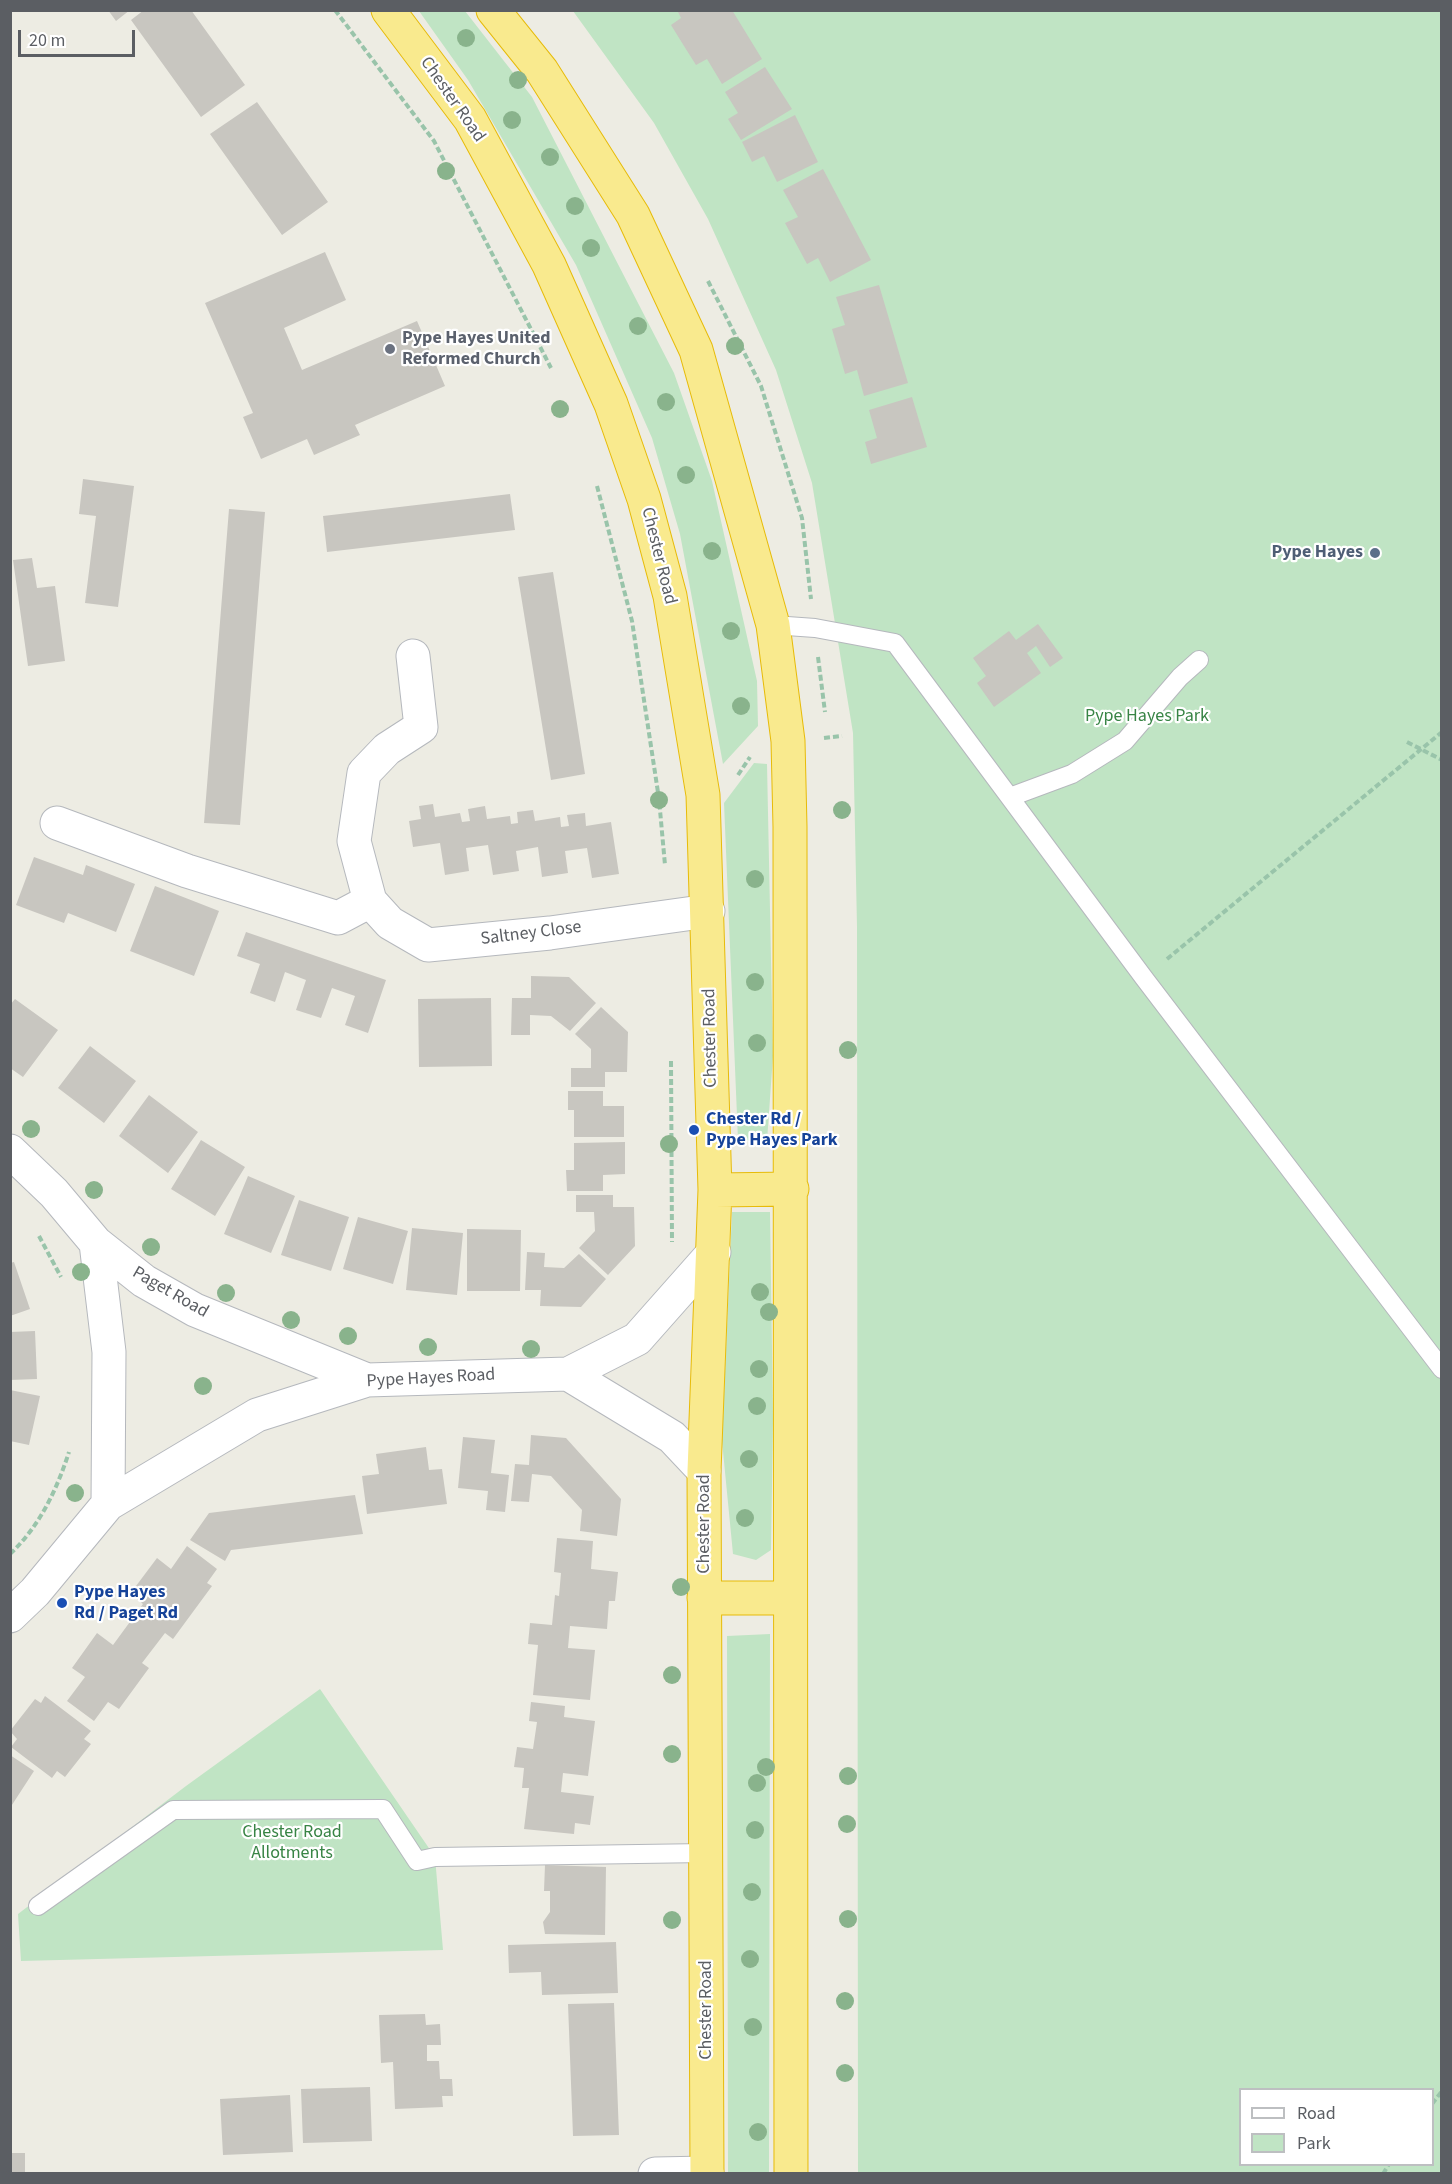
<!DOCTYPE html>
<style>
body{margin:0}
#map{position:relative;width:1452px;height:2184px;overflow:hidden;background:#edece3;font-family:"Source Sans 3",sans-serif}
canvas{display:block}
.frame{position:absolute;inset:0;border:12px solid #5b5e63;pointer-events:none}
.legend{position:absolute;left:1239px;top:2088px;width:195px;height:78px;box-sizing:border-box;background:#fff;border:2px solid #bdbfc1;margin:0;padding:8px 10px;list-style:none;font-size:18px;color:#5b5e63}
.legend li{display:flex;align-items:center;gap:12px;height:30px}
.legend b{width:30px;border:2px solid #bdbfc1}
.scale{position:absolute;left:18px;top:30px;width:117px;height:27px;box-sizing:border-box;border:3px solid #5b5e63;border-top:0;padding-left:8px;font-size:18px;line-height:21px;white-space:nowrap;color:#5b5e63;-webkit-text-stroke:4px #fff;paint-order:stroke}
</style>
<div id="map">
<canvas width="1452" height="2184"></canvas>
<div class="frame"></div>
<ul class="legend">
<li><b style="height:8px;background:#fff"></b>Road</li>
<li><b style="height:16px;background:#c0e4c4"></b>Park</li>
</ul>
<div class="scale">20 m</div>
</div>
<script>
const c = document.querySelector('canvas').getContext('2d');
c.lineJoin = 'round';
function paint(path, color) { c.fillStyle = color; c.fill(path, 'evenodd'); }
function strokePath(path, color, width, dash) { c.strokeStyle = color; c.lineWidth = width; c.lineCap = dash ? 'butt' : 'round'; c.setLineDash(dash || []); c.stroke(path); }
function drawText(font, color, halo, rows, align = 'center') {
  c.font = font + ' "Source Sans 3",sans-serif'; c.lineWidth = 4.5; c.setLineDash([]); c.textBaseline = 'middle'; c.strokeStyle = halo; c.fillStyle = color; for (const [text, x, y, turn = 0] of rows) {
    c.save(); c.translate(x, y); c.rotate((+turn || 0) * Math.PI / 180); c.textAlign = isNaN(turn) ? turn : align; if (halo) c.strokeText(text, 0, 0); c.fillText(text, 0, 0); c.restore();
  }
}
paint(new Path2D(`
 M 419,11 L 465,11 L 532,97 L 674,373 L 712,481 L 757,681 L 758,726 L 723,764 L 680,534 L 652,438 L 576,265 L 468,80 Z
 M 573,11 L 1441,11 L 1441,2173 L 858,2173 L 857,927 L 853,733 L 812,483 L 776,370 L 708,219 L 654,123 ZM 1240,2090 L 1432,2090 L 1432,2164 L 1240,2164 Z
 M 754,763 L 767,764 L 773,1056 L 767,1141 L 738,1140 L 724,803 Z
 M 732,1212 L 770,1212 L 773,1419 L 771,1550 L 756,1560 L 733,1554 L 722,1441 Z
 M 770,1634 L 769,2173 L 728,2173 L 727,1636 Z
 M 320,1689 L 435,1857 L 443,1950 L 21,1961 L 18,1914 L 186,1786 Z`), '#c0e4c4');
paint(new Path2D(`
 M 108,10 L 130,10 L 116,21 Z
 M 144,10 L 191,10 L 245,85 L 201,117 L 131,20 Z
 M 677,10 L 732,10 L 762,59 L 722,84 L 707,59 L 696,65 L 684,46 L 671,25 L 681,18 Z
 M 765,67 L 792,109 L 741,140 L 728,119 L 738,113 L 725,92 Z
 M 257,102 L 328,202 L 282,235 L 210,134 Z
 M 795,115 L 818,162 L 777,182 L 764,156 L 752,162 L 742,142 Z
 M 823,169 L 871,260 L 830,282 L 818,258 L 807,264 L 785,223 L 798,217 L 783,190 Z
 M 325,252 L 346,300 L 284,328 L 302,370 L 417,321 L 445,386 L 355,425 L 360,435 L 314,455 L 307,439 L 261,459 L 243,417 L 253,413 L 205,303 Z
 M 879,285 L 908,383 L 864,396 L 857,370 L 845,374 L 832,329 L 845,325 L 836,297 Z
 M 912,397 L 927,447 L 871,464 L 865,442 L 877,438 L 869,410 Z
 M 83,479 L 134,486 L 118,607 L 85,603 L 96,516 L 79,514 Z
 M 510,494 L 515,530 L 327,552 L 323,516 Z
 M 229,509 L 265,512 L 240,825 L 204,823 Z
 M 32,558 L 37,588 L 55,586 L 65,661 L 28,666 L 13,560 Z
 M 553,572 L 585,774 L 551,780 L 518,577 Z
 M 1038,624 L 1063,658 L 1050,667 L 1036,646 L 1027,653 L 1041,673 L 994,707 L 977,683 L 986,676 L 973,658 L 1009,631 L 1016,640 Z
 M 433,804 L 435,817 L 460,813 L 462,822 L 470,821 L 468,809 L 485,806 L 487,819 L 510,816 L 511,824 L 518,823 L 517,812 L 533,810 L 535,821 L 560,817 L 561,827 L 569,826 L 567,815 L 585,813 L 586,826 L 611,822 L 619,874 L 592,878 L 587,848 L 565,851 L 568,873 L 542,877 L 538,847 L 516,851 L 519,871 L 493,875 L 488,845 L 466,848 L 469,871 L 445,875 L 440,843 L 413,847 L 409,821 L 421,819 L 419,806 Z
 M 34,857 L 83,875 L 86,865 L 135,884 L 116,932 L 68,913 L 64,923 L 16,905 Z
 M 155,886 L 219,911 L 194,976 L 130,951 Z
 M 246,932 L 386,980 L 368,1033 L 345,1025 L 355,996 L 332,988 L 321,1018 L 296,1010 L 306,980 L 285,972 L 275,1002 L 250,993 L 260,964 L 237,956 Z
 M 531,976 L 569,977 L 596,1003 L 570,1031 L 551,1016 L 530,1015 L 530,1035 L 511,1035 L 512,998 L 531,998 Z
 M 491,998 L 492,1066 L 419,1067 L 418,999 Z
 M 15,999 L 58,1030 L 23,1077 L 10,1068 L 10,1005 Z
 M 601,1007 L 628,1032 L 627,1072 L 605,1072 L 605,1087 L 571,1087 L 571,1068 L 591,1068 L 591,1049 L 575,1034 Z
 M 90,1046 L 136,1081 L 104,1123 L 58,1088 Z
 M 568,1091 L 603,1091 L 603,1106 L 624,1106 L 624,1137 L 574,1137 L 574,1110 L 568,1110 Z
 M 149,1095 L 198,1132 L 168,1173 L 119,1136 Z
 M 201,1140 L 245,1167 L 215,1216 L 171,1189 Z
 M 625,1142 L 625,1174 L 603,1175 L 603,1191 L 567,1191 L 566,1170 L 574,1170 L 574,1143 Z
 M 248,1176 L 295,1196 L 271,1253 L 224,1234 Z
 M 576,1195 L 613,1195 L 613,1207 L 634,1207 L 635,1246 L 608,1275 L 579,1248 L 595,1231 L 594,1212 L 576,1212 Z
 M 299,1200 L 349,1217 L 331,1271 L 281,1255 Z
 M 358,1217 L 408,1231 L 393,1284 L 343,1269 Z
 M 412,1228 L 463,1233 L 457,1295 L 406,1290 Z
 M 467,1229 L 521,1230 L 520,1291 L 467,1291 Z
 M 527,1252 L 545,1253 L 544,1267 L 564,1268 L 579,1254 L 606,1279 L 581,1307 L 540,1306 L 541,1290 L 525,1290 Z
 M 14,1262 L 30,1309 L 10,1316 L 10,1263 Z
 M 35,1331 L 37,1379 L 10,1380 L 10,1332 Z
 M 10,1390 L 40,1396 L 29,1445 L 10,1441 Z
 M 531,1435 L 566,1438 L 621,1499 L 617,1536 L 580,1531 L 582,1510 L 551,1476 L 532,1474 L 529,1502 L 511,1501 L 515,1464 L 529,1465 Z
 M 463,1437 L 495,1440 L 491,1473 L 509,1475 L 505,1512 L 486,1510 L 488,1491 L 458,1488 Z
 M 426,1447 L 429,1470 L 442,1469 L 447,1504 L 367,1514 L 362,1476 L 379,1474 L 376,1454 Z
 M 355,1495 L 363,1534 L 231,1550 L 225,1561 L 190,1540 L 209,1513 Z
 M 557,1538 L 593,1541 L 591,1569 L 618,1572 L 615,1601 L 609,1601 L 607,1629 L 570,1626 L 568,1648 L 595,1650 L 590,1700 L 533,1695 L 538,1645 L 528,1644 L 530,1623 L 552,1625 L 555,1595 L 559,1596 L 561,1573 L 554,1572 Z
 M 187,1546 L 217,1569 L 207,1583 L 212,1586 L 173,1639 L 165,1633 L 142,1663 L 149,1668 L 119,1709 L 108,1702 L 94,1721 L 67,1701 L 85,1677 L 72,1668 L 97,1633 L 113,1645 L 143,1604 L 130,1594 L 157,1558 L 171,1569 Z
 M 45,1696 L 91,1731 L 84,1739 L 91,1744 L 65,1777 L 57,1771 L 52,1778 L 11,1747 L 17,1739 L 10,1731 L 35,1699 L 41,1703 Z
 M 531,1702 L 565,1706 L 564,1717 L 595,1721 L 588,1776 L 563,1773 L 561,1792 L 594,1796 L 590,1825 L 575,1823 L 574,1834 L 524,1829 L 529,1788 L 522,1788 L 524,1768 L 514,1767 L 517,1747 L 533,1749 L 537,1722 L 529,1721 Z
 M 10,1755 L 34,1771 L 10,1808 Z
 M 545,1865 L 606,1867 L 605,1935 L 545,1934 L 543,1922 L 550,1912 L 550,1891 L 544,1891 Z
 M 616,1942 L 618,1993 L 542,1995 L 541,1972 L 509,1973 L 508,1945 Z
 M 614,2003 L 619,2135 L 573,2136 L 568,2004 Z
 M 425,2014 L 426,2025 L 440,2024 L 441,2045 L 427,2045 L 427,2061 L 439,2061 L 440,2079 L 452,2079 L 453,2096 L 442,2096 L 443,2107 L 395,2109 L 393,2062 L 381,2063 L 379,2015 Z
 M 370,2087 L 372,2141 L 303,2143 L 301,2089 Z
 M 290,2095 L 293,2152 L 223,2155 L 220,2099 Z
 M 10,2153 L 25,2153 L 25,2174 L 10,2174 Z`), '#c8c6c0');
const lane = new Path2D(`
 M 773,625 L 815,628 L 895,643 L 1144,978 L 1442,1369
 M 1010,797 L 1072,774 L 1125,741 L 1180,677 L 1199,660
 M 38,1906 L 173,1810 L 383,1809 L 417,1861 L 435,1857 L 706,1853`);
const street = new Path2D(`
 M 57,823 L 187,871 L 338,918 L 370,901 L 390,923 L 428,945 L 550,933 L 708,911
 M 370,901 L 354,841 L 364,773 L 387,749 L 421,727 L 413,656
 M 10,1151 L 54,1193 L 96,1243 L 144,1281 L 195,1310 L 367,1380
 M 96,1243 L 109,1352 L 108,1504
 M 568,1374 L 672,1437 L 704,1471
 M 10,1616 L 35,1592 L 108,1504 L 257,1415 L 367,1380 L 568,1374 L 637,1339 L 714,1252
 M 655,2174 L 707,2173`);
const highway = new Path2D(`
 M 388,10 L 470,119 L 549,265 L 611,404 L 644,499 L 670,596 L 703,795 L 715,1190 L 704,1471 L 707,2174
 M 493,10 L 542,71 L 633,215 L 696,350 L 773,625 L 788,741 L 790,827 L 791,2174
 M 715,1190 L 792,1189
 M 704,1598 L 789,1598`);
strokePath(lane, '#b5b8bd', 20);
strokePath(street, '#b5b8bd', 35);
strokePath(highway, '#e7bb09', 35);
strokePath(new Path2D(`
 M 335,10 L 434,141 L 551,368
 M 708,281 L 761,386 L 802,518 L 811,599
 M 597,486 L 632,621 L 659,799 L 665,865
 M 818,657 L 825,712
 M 824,738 L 842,736
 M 1407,742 L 1442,760
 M 738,775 L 750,757
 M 1167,959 L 1442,732
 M 671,1061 L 672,1242
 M 39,1236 L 61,1277
 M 10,1554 C 40,1526 57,1489 69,1452
 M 1432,2104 L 1442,2091
 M 1383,2174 L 1389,2164`), '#99c4aa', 4, [6, 3]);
strokePath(lane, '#fff', 18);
strokePath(street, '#fff', 33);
strokePath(highway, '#f9ea8e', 33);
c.fillStyle = '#89b38c';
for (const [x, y] of [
 [466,38],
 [518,80],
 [512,120],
 [550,157],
 [446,171],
 [575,206],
 [591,248],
 [638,326],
 [735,346],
 [666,402],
 [560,409],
 [686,475],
 [712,551],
 [731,631],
 [741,706],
 [659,800],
 [842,810],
 [755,879],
 [755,982],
 [757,1043],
 [848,1050],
 [31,1129],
 [669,1144],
 [94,1190],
 [151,1247],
 [81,1272],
 [760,1292],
 [226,1293],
 [769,1312],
 [291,1320],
 [348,1336],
 [428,1347],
 [531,1349],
 [759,1369],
 [203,1386],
 [757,1406],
 [749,1459],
 [75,1493],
 [745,1518],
 [681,1587],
 [672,1675],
 [672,1754],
 [766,1767],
 [848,1776],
 [757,1783],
 [847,1824],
 [755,1830],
 [752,1892],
 [848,1919],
 [672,1920],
 [750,1959],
 [845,2001],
 [753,2027],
 [845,2073],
 [758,2132]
]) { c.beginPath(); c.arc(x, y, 9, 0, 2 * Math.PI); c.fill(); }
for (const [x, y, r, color] of [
 [390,349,6,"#6b7280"],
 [1375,553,6,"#5c6f8a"],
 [694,1130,6,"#1a4fb4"],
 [62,1603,6,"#1a4fb4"]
]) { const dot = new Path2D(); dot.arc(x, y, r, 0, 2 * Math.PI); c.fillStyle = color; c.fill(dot); strokePath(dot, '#fff', 2); }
drawText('18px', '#5b5e63', '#fff', [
 ["Chester Road",452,100,55],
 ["Chester Road",658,556,76],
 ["Saltney Close",531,934,-7],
 ["Chester Road",711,1038,-91],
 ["Paget Road",170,1293,30],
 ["Pype Hayes Road",431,1379,-3],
 ["Chester Road",705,1524,-90],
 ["Chester Road",707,2010,-90]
]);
drawText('bold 18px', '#5b616d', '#fff', [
 ["Pype Hayes United",402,339],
 ["Reformed Church",402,360]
], 'left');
drawText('bold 18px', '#4e5e75', '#fff', [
 ["Pype Hayes",1363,553]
], 'right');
drawText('18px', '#388445', '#fff', [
 ["Pype Hayes Park",1147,717],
 ["Chester Road",292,1833],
 ["Allotments",292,1854]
]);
drawText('bold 18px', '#164399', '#fff', [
 ["Chester Rd /",706,1120],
 ["Pype Hayes Park",706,1141],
 ["Pype Hayes",74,1593],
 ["Rd / Paget Rd",74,1614]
], 'left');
</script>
